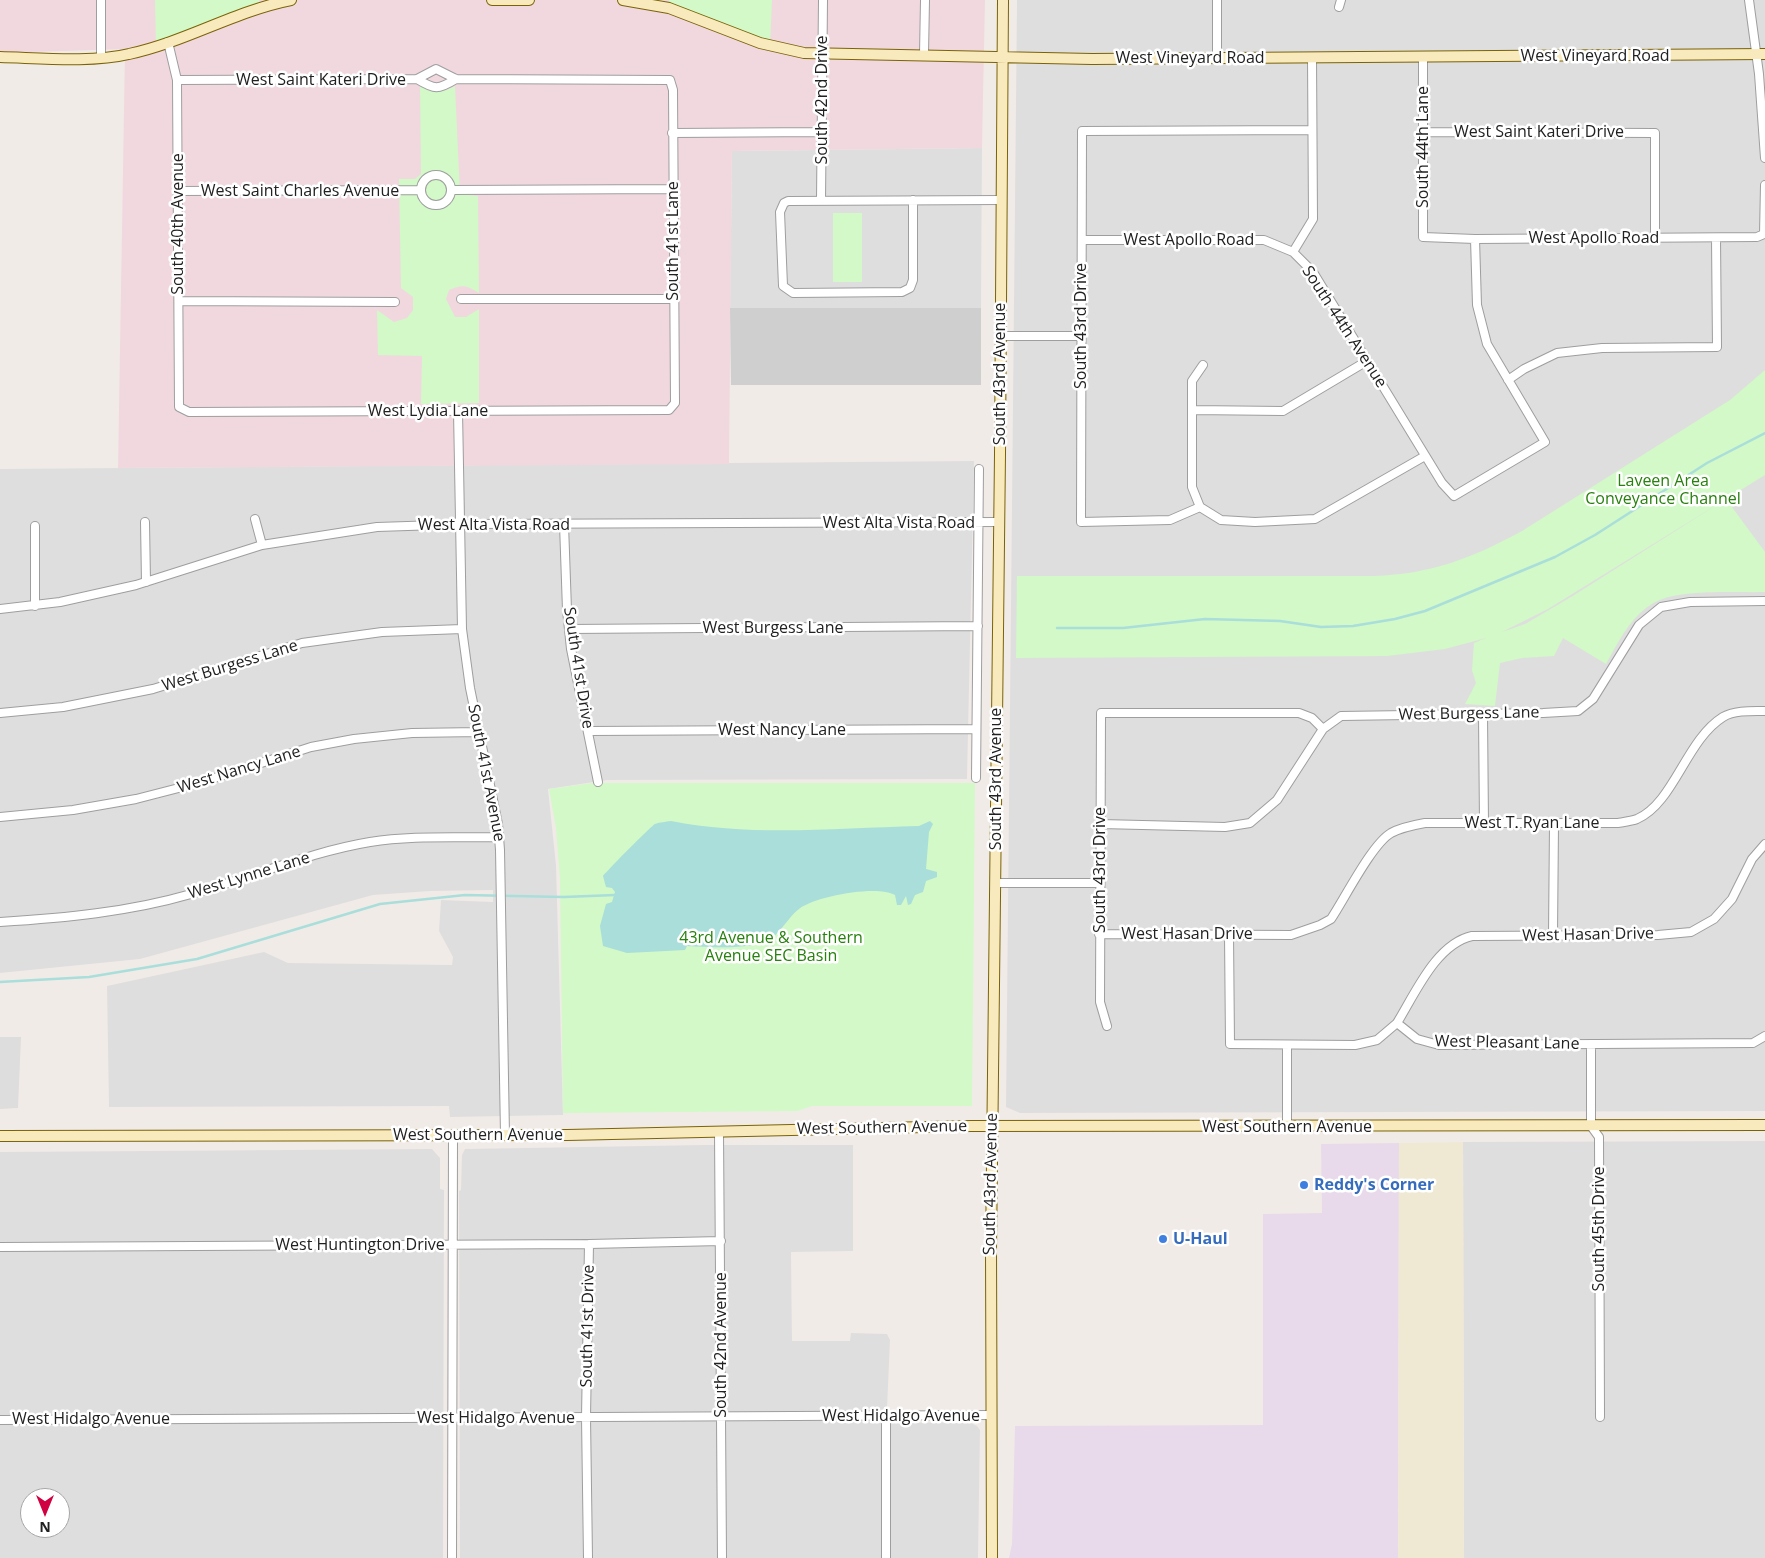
<!DOCTYPE html>
<style>
body{margin:0}
#map{position:relative;width:1765px;height:1558px;overflow:hidden;background:#f1ebe8;font-family:"Open Sans",sans-serif}
canvas{display:block}
.north{position:absolute;left:20px;top:1488px;width:50px;height:50px;box-sizing:border-box;background:#fff;border:1px solid #a6a6a6;border-radius:50%;rotate:180deg;font-size:14px;font-weight:700;line-height:20px;text-align:center;color:#212121}
.north::after{content:'';display:block;margin:auto;width:18px;height:22px;background:#d00241;clip-path:polygon(50% 0,100% 100%,50% 72%,0 100%)}
</style>
<div id="map">
<canvas width="1765" height="1558"></canvas>
<div class="north">N</div>
</div>
<script>
const c = document.querySelector('canvas').getContext('2d');
c.lineJoin = 'round';
function paint(path, color) { c.fillStyle = color; c.fill(path, 'evenodd'); }
function strokePath(path, color, width, dash) { c.strokeStyle = color; c.lineWidth = width; c.lineCap = dash ? 'butt' : 'round'; c.setLineDash(dash || []); c.stroke(path); }
function drawText(font, color, halo, rows, align = 'center') {
  c.font = font + ' "Open Sans",sans-serif'; c.lineWidth = 5; c.setLineDash([]); c.textBaseline = 'middle'; c.strokeStyle = halo; c.fillStyle = color; for (const [text, x, y, turn = 0] of rows) {
    c.save(); c.translate(x, y); c.rotate((+turn || 0) * Math.PI / 180); c.textAlign = isNaN(turn) ? turn : align; if (halo) c.strokeText(text, 0, 0); c.fillText(text, 0, 0); c.restore();
  }
}
paint(new Path2D(`
 M 1017,0 L 1765,0 L 1765,1111 L 1020,1113 L 1006,1107 Z
 M 982,148 L 981,308 L 730,308 L 732,151 Z
 M 974,461 L 967,779 L 607,780 L 548,789 L 556,865 L 563,1115 L 450,1117 L 449,1106 L 109,1107 L 107,986 L 264,952 L 288,963 L 452,965 L 453,957 L 439,931 L 441,900 L 493,902 L 493,890 L 430,891 L 373,895 L 140,959 L 0,973 L 0,469 Z
 M 1765,1141 L 1765,1558 L 1464,1558 L 1463,1142 Z
 M 704,1145 L 853,1145 L 853,1251 L 791,1252 L 792,1341 L 850,1341 L 851,1333 L 887,1334 L 890,1340 L 887,1409 L 895,1423 L 969,1422 L 977,1426 L 980,1430 L 978,1558 L 460,1558 L 459,1191 L 461,1190 L 462,1155 L 465,1149 Z
 M 432,1149 L 440,1158 L 440,1189 L 444,1190 L 443,1558 L 0,1558 L 0,1152 ZM 30,1498 L 60,1498 L 60,1528 L 30,1528 Z`), '#dfdede');
paint(new Path2D(`
 M 0,0 L 985,0 L 982,148 L 732,151 L 729,464 L 118,468 L 125,49 L 0,53 Z`), '#f1d8df');
paint(new Path2D(`
 M 1399,1143 L 1398,1558 L 1009,1558 L 1012,1544 L 1015,1426 L 1263,1425 L 1263,1214 L 1322,1213 L 1321,1144 Z`), '#e8daea');
paint(new Path2D(`
 M 730,308 L 981,308 L 981,385 L 731,385 Z`), '#cfcfcf');
paint(new Path2D(`
 M 1463,1142 L 1464,1558 L 1398,1558 L 1399,1143 Z`), '#efe9d4');
paint(new Path2D(`
 M 155,0 L 259,0 L 259,7 L 156,46 Z
 M 669,0 L 772,0 L 770,46 L 669,8 Z
 M 420,85 C 434,92 441,94 455,86 L 460,194 L 478,196 L 479,293 C 467,285 462,284 449,290 L 446,299 L 455,317 L 466,317 L 479,309 L 479,403 L 421,404 L 422,356 L 378,355 L 377,310 L 394,322 L 407,318 L 413,310 L 413,297 L 401,288 L 399,179 L 415,179 L 421,174 Z
 M 833,213 L 862,213 L 862,282 L 833,282 Z
 M 1765,370 L 1765,475 L 1726,499 L 1765,552 L 1765,592 C 1735,593 1676,588 1652,604 C 1630,617 1618,643 1606,664 L 1563,638 L 1554,656 L 1522,658 L 1500,663 L 1495,706 L 1465,704 L 1476,683 L 1472,670 L 1474,643 L 1486,638 L 1445,649 L 1387,656 L 1016,658 L 1017,576 L 1374,576 C 1432,574 1472,558 1522,531 L 1730,400 ZM 1718,504 L 1571,597 L 1525,624 L 1502,632 L 1548,609 Z
 M 593,783 L 975,783 L 972,1106 L 812,1106 L 797,1111 L 563,1113 L 560,879 L 556,828 L 549,789 Z`), '#d2f9c7');
paint(new Path2D(`
 M 0,1037 L 21,1037 L 18,1108 L 0,1109 Z`), '#ddd');
paint(new Path2D(`
 M 671,821 C 750,837 838,828 919,826 L 930,821 L 933,824 L 929,832 L 926,869 L 937,872 L 937,877 L 926,881 L 923,892 L 915,895 L 911,904 L 908,905 L 906,896 L 901,905 L 897,905 L 895,895 C 877,885 816,896 799,909 C 789,916 777,938 767,941 C 743,950 713,947 687,946 L 685,950 L 627,953 L 603,946 L 600,926 L 606,904 L 612,902 L 615,892 L 612,888 L 606,887 L 603,876 C 606,872 651,826 655,824 C 660,822 666,822 671,821 Z`), '#a9deda');
strokePath(new Path2D(`
 M 1057,628 L 1123,628 L 1205,619 L 1280,621 L 1321,627 L 1353,626 L 1395,619 L 1425,611 L 1555,557 L 1595,535 L 1707,463 L 1765,433
 M 0,982 L 89,977 L 197,959 L 380,904 L 465,895 L 564,897 L 615,895`), '#a9deda', 2.5);
const street = new Path2D(`
 M 1217,0 L 1217,58
 M 1749,0 L 1759,74 L 1765,158
 M 1339,7 L 1341,0
 M 168,42 L 177,80 L 179,407 L 189,412 L 669,410 L 675,403 L 673,90 L 670,80 L 456,79 L 436,69 L 417,79 L 177,80
 M 924,54 L 925,0
 M 1423,57 L 1423,237 L 1475,239 L 1757,237 L 1764,234 L 1765,185
 M 101,58 L 101,0
 M 417,79 C 435,90 438,90 456,79
 M 1311,130 L 1082,131 L 1081,522 L 1170,520 L 1200,507 L 1221,520 L 1255,522 L 1315,519 L 1425,456
 M 1423,132 L 1655,133 L 1655,238
 M 672,133 L 821,132
 M421 190a15 15 0 1 1 30 0a15 15 0 1 1-30 0Z
 M 451,190 L 673,189
 M 178,191 L 421,190
 M 821,200 L 823,0
 M 913,200 L 913,280 L 910,288 L 902,292 L 793,293 L 783,286 L 780,212 L 784,203 L 788,201 L 1002,200
 M 1082,240 L 1264,240 L 1293,252 L 1313,272 L 1442,483 L 1454,496 L 1545,442 L 1487,344 L 1477,305 L 1475,239
 M 1293,252 L 1313,219 L 1312,57
 M 461,299 L 673,299
 M 179,301 L 395,302
 M 1000,336 L 1081,336
 M 1508,380 L 1524,369 L 1557,353 L 1602,348 L 1717,347 L 1716,238
 M 1192,410 L 1283,411 L 1367,361
 M 458,411 L 462,629 L 470,688 L 498,824 L 500,850 L 505,1135
 M 1200,507 L 1192,487 L 1192,381 L 1203,365
 M 255,519 L 262,545
 M 145,522 L 146,582
 M 564,524 L 567,610 L 571,649 L 598,782
 M 35,526 L 35,606
 M 0,609 L 60,602 L 136,585 L 262,545 L 377,527 L 469,524 L 999,522
 M 569,629 L 978,626
 M 0,713 L 63,707 L 153,689 L 302,643 L 382,632 L 462,629
 M 1483,714 L 1484,824
 M 588,731 L 976,729
 M 976,778 L 979,469
 M 0,817 L 73,810 L 136,799 L 202,782 L 311,747 L 354,739 L 412,733 L 479,732
 M 1101,824 L 1225,827 L 1250,823 L 1277,800 L 1323,729 L 1341,716 L 1543,713 L 1578,711 L 1593,699 L 1639,625 L 1661,607 L 1690,602 L 1765,601
 M 996,883 L 1100,883
 M 0,922 C 64,918 129,912 191,894 C 251,878 309,852 370,842 C 412,835 456,838 499,837
 M 1099,934 L 1291,935 L 1320,925 L 1331,919 C 1345,898 1372,844 1391,833 C 1402,827 1414,825 1425,823 L 1618,823 C 1624,822 1632,821 1637,819 C 1674,803 1686,740 1723,717 C 1734,710 1753,711 1765,711
 M 1229,934 L 1230,1044 L 1355,1045 L 1377,1040 L 1397,1023 L 1417,1039 L 1439,1045 L 1753,1043 L 1765,1036
 M 1553,935 L 1554,824
 M 1397,1023 C 1415,994 1436,944 1472,936 L 1658,935 L 1691,932 L 1714,919 L 1732,899 L 1752,859 L 1765,844
 M 1107,1026 L 1100,1002 L 1101,713 L 1299,713 L 1312,718 L 1323,729
 M 1591,1044 L 1591,1126 L 1599,1137 L 1600,1417
 M 1287,1127 L 1287,1045
 M 719,1132 L 722,1558
 M 0,1247 L 589,1244 L 721,1241
 M 0,1420 L 992,1415
 M 452,1558 L 453,1136
 M 588,1558 L 586,1417 L 589,1244
 M 886,1558 L 886,1415`);
const secondary = new Path2D(`
 M 492,0 L 529,0
 M 623,0 L 669,8 L 760,43 L 804,53 L 1092,59 L 1765,54
 M 0,57 C 39,58 92,63 129,54 C 185,42 235,11 291,0
 M 0,1136 L 567,1135 L 971,1126 L 1765,1125
 M 992,1558 L 991,1249 L 1000,454 L 1003,0`);
strokePath(street, '#9e9e9e', 10);
strokePath(secondary, '#7a6306', 12);
strokePath(street, '#fff', 8);
strokePath(secondary, '#f9eabe', 10);
for (const [x, y, r, color] of [
 [1304,1185,5,"#3f7fe0"],
 [1163,1239,5,"#3f7fe0"]
]) { const dot = new Path2D(); dot.arc(x, y, r, 0, 2 * Math.PI); c.fillStyle = color; c.fill(dot); strokePath(dot, '#fff', 2); }
drawText('16px', '#212121', '#fff', [
 ["West Vineyard Road",1595,56],
 ["West Vineyard Road",1190,58],
 ["West Saint Kateri Drive",321,80],
 ["South 42nd Drive",822,100,-90],
 ["West Saint Kateri Drive",1539,132],
 ["South 44th Lane",1423,147,-90],
 ["West Saint Charles Avenue",300,191],
 ["South 40th Avenue",178,224,-90],
 ["West Apollo Road",1594,238],
 ["West Apollo Road",1189,240],
 ["South 41st Lane",673,241,-90],
 ["South 43rd Drive",1081,326,-90],
 ["South 44th Avenue",1344,327,57],
 ["South 43rd Avenue",1000,374,-90],
 ["West Lydia Lane",428,411],
 ["West Alta Vista Road",899,523],
 ["West Alta Vista Road",494,525],
 ["West Burgess Lane",773,628],
 ["West Burgess Lane",230,666,-17],
 ["South 41st Drive",578,668,81],
 ["West Burgess Lane",1469,714,-1],
 ["West Nancy Lane",782,730],
 ["West Nancy Lane",239,770,-17],
 ["South 41st Avenue",486,773,79],
 ["South 43rd Avenue",996,779,-90],
 ["West T. Ryan Lane",1532,823],
 ["South 43rd Drive",1100,870,-90],
 ["West Lynne Lane",249,876,-17],
 ["West Hasan Drive",1187,934],
 ["West Hasan Drive",1588,935,-1],
 ["West Pleasant Lane",1507,1043,1],
 ["West Southern Avenue",1287,1127],
 ["West Southern Avenue",882,1128,-1],
 ["West Southern Avenue",478,1135],
 ["South 43rd Avenue",991,1184,-89],
 ["South 45th Drive",1599,1229,-90],
 ["West Huntington Drive",360,1245],
 ["South 41st Drive",588,1326,-89],
 ["South 42nd Avenue",721,1345,-90],
 ["West Hidalgo Avenue",901,1416],
 ["West Hidalgo Avenue",496,1418],
 ["West Hidalgo Avenue",91,1419]
]);
drawText('16px', '#27810d', '#fff', [
 ["Laveen Area",1663,481],
 ["Conveyance Channel",1663,499],
 ["43rd Avenue & Southern",771,938],
 ["Avenue SEC Basin",771,956]
]);
drawText('bold 16px', '#366cbe', '#fff', [
 ["Reddy's Corner",1314,1185],
 ["U-Haul",1173,1239]
], 'left');
</script>
